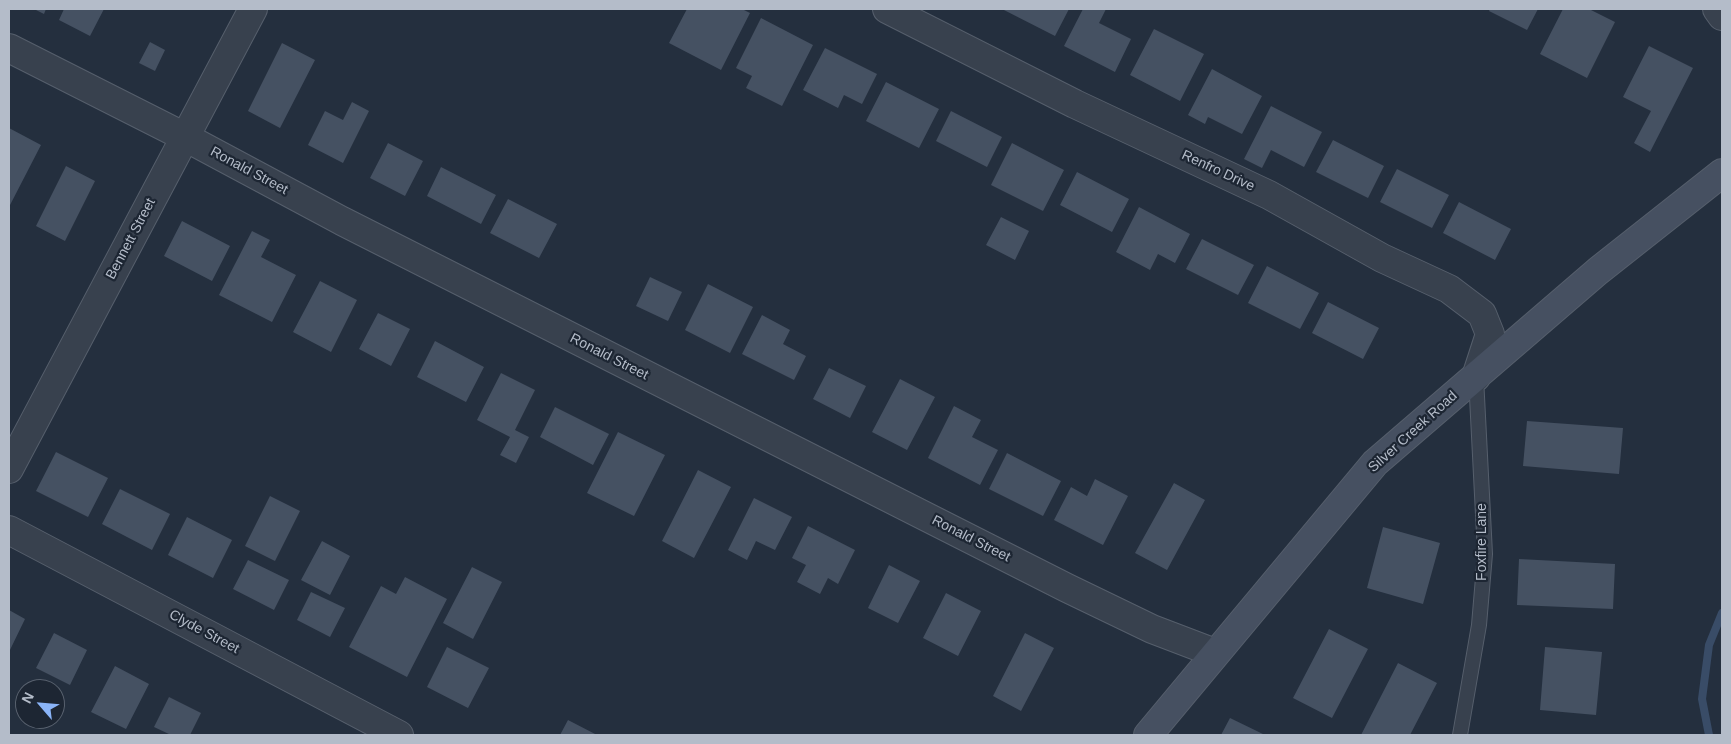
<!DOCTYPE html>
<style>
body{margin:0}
#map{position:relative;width:1731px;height:744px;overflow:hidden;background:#242f3e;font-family:Helvetica,sans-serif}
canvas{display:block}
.frame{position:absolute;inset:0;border:10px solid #b4bcc9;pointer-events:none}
.north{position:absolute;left:15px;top:679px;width:50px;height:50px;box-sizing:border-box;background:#1d2633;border:1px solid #59626f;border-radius:50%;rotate:297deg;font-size:14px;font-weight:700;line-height:20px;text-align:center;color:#b4bcc9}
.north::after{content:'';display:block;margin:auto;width:18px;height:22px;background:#8ab4f8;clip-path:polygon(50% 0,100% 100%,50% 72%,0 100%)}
</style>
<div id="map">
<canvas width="1731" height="744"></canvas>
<div class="frame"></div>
<div class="north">N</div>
</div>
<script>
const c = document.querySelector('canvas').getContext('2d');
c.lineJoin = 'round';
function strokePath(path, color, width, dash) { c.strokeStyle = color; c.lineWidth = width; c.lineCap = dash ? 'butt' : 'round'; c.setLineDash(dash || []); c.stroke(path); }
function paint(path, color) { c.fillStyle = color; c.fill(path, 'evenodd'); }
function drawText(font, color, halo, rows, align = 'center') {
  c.font = font + ' Helvetica,sans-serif'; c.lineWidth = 4.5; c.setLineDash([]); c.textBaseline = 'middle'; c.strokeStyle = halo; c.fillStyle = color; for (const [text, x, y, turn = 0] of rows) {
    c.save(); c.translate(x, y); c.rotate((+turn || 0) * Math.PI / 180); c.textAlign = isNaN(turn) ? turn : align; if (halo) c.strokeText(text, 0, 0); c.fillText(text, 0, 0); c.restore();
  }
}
strokePath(new Path2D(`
 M 1709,735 L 1702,699 L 1709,645 L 1722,613`), '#394c67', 8);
paint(new Path2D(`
 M 34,9 L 46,9 L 44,14 Z
 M 64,9 L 104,9 L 90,36 L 59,20 Z
 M 687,9 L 742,9 L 750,13 L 721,70 L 669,43 Z
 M 1002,9 L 1069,9 L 1055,36 Z
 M 1083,9 L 1106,9 L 1099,23 L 1131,39 L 1115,72 L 1064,46 Z
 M 1490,9 L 1538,9 L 1527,30 L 1489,11 Z
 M 1563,9 L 1589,9 L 1615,22 L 1587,78 L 1540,54 Z
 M 761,18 L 813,45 L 782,106 L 746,88 L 752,76 L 736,68 Z
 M 1154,29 L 1204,54 L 1180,101 L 1130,75 Z
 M 150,42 L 165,50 L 155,71 L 139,63 Z
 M 282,43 L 315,60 L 280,128 L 248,111 Z
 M 1649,46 L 1693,68 L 1650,152 L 1634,143 L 1651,111 L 1623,97 Z
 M 825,48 L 877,74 L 862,104 L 844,95 L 838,108 L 803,90 Z
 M 1212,69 L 1262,96 L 1242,134 L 1208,117 L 1205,124 L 1188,115 Z
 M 886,82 L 939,109 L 919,148 L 866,121 Z
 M 352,102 L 369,111 L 343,163 L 308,145 L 325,111 L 343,120 Z
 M 1271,106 L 1322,132 L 1304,167 L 1271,150 L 1262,168 L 1244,159 Z
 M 951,111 L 1002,137 L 987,167 L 936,141 Z
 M 9,128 L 41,145 L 9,207 Z
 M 1333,140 L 1384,166 L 1368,198 L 1316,172 Z
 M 388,143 L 423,161 L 405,196 L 370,178 Z
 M 1012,143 L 1064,170 L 1043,211 L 991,185 Z
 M 66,166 L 95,181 L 65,241 L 36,226 Z
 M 441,167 L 496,195 L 481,224 L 427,196 Z
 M 1397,169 L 1449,195 L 1432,228 L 1380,202 Z
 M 1077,172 L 1129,199 L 1112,232 L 1060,205 Z
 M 508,199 L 557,224 L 539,258 L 490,233 Z
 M 1459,202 L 1511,229 L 1495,260 L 1443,233 Z
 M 1139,207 L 1190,234 L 1175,263 L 1158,254 L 1150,270 L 1116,252 Z
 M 1001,217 L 1029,231 L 1015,260 L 986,245 Z
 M 182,221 L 230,246 L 212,281 L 164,256 Z
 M 252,231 L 270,240 L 261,257 L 296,275 L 272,322 L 219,295 Z
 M 1202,239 L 1254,265 L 1238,295 L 1186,269 Z
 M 1267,266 L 1319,293 L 1300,329 L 1248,303 Z
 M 650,277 L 682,292 L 668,321 L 636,306 Z
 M 320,281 L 357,300 L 331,352 L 293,332 Z
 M 708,284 L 753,307 L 730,353 L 685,330 Z
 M 1328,302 L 1379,328 L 1363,359 L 1312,333 Z
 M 378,313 L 410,329 L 391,366 L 359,349 Z
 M 762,315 L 790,330 L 783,344 L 806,356 L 794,380 L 742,354 Z
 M 435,341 L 484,367 L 466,402 L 417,377 Z
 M 829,368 L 866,386 L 850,418 L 813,399 Z
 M 501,373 L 535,390 L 515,430 L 529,437 L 516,463 L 500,455 L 510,437 L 477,420 Z
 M 900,379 L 935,397 L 907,450 L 872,432 Z
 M 954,406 L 981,420 L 972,437 L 998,450 L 980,485 L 928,458 Z
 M 555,407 L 609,434 L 593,465 L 540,437 Z
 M 1527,421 L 1623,428 L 1619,474 L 1523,466 Z
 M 618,432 L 665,455 L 634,516 L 587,493 Z
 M 56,452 L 108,478 L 88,517 L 36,491 Z
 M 1007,453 L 1061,481 L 1043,516 L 989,489 Z
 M 698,470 L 731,487 L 694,558 L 662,541 Z
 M 1095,479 L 1128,496 L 1103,545 L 1054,520 L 1071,487 L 1087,496 Z
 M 1174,483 L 1205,500 L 1167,570 L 1135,553 Z
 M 120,489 L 170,514 L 152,550 L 102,524 Z
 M 270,496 L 300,511 L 275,561 L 245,546 Z
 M 754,498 L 792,517 L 775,550 L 756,541 L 747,560 L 728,550 Z
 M 187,517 L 232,540 L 213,578 L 168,555 Z
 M 808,526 L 855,550 L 838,584 L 828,578 L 820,594 L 797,582 L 806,565 L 792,558 Z
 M 1383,527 L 1440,543 L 1423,604 L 1367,588 Z
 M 322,541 L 350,556 L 330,595 L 301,580 Z
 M 1519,559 L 1615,564 L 1613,609 L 1517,605 Z
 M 248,560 L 289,580 L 274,610 L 233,589 Z
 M 889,565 L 920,581 L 898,623 L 868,608 Z
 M 472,567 L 502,582 L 473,639 L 443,623 Z
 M 405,577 L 447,599 L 407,677 L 349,647 L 381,586 L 396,594 Z
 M 311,592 L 345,608 L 330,637 L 297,620 Z
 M 946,593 L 981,611 L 958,656 L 923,638 Z
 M 9,610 L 25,619 L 9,652 Z
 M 1329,629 L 1368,649 L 1332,718 L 1293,698 Z
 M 54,633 L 87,650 L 70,685 L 36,668 Z
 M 1025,633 L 1054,648 L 1021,711 L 993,696 Z
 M 447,647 L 489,668 L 468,708 L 427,687 Z
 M 1545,647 L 1602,652 L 1596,715 L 1540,710 Z
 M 1398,663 L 1437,683 L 1410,735 L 1361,735 Z
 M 115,666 L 149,684 L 126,729 L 91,712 Z
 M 169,697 L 201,713 L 190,735 L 171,735 L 154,727 Z
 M 1230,718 L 1265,735 L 1221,735 Z
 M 568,720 L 597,735 L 560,735 Z`), '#455162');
const lane = new Path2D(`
 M 1460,735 L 1479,625 L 1485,554 L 1476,377`);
const street = new Path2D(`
 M 887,9 L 1075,104 L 1269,195 L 1382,258 L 1449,289 L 1482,314 L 1490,334 L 1476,377
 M 1717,9 L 1722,16
 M 9,48 L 185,137 L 342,221 L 1067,588 L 1152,629 L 1215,653
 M 9,469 L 253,9
 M 9,530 L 399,735`);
const secondary = new Path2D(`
 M 1148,735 L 1375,463 L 1598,271 L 1722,173`);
strokePath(lane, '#565f6c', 16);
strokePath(street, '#565f6c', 30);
strokePath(secondary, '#565f6c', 30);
strokePath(lane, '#38414e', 14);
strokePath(street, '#38414e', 28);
strokePath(secondary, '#465061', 28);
drawText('14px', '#b4bcc9', '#1d2633', [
 ["Ronald Street",249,171,28],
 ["Renfro Drive",1218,171,25],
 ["Bennett Street",131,239,-62],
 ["Ronald Street",609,357,27],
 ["Silver Creek Road",1413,432,-42],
 ["Ronald Street",971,539,27],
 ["Foxfire Lane",1482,542,-90],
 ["Clyde Street",204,632,28]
]);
</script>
